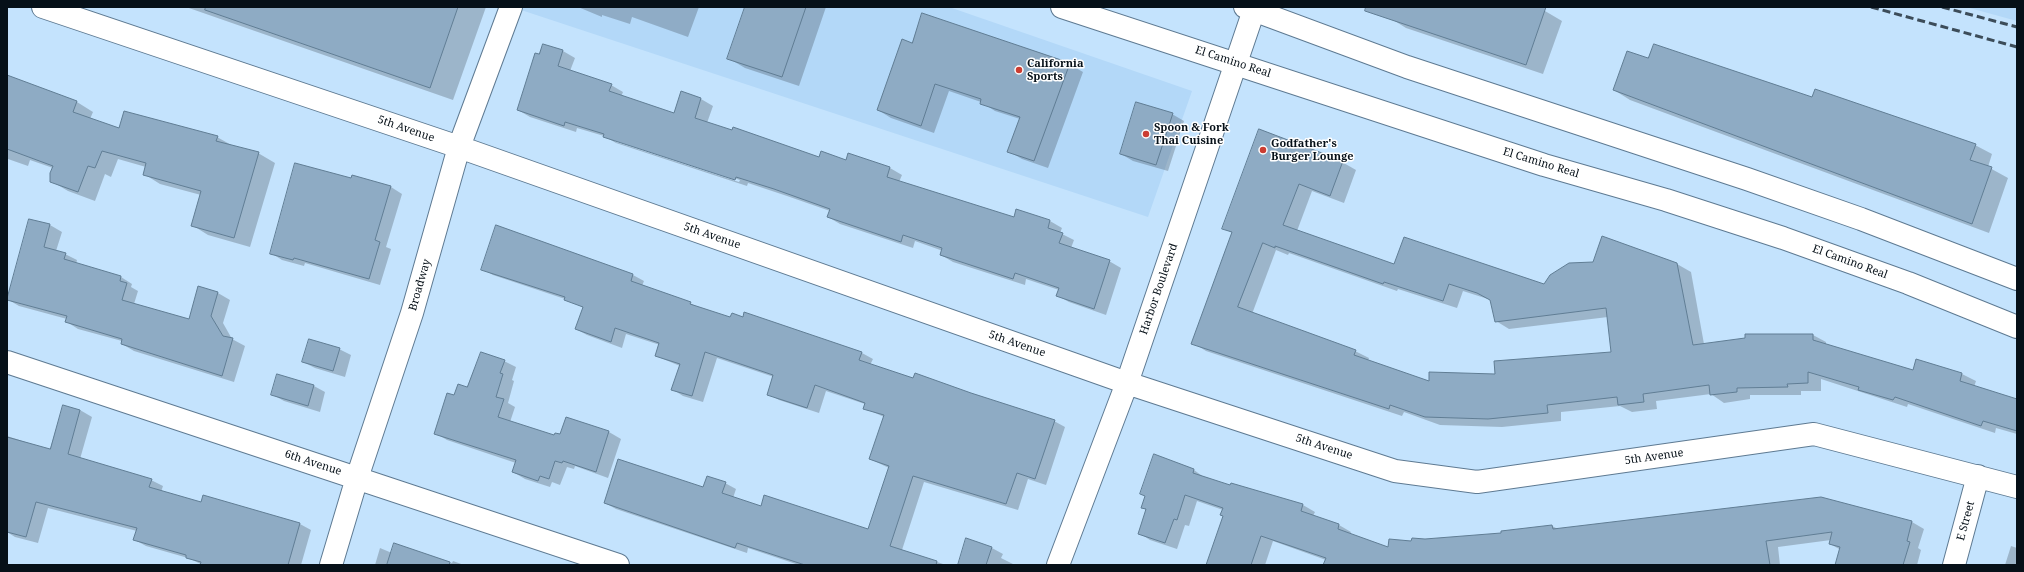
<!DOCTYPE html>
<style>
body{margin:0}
#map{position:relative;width:2024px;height:572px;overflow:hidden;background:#c4e3fd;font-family:"Noto Serif",serif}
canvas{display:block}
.frame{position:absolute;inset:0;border:8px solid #061018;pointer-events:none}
</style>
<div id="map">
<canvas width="2024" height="572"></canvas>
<div class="frame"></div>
</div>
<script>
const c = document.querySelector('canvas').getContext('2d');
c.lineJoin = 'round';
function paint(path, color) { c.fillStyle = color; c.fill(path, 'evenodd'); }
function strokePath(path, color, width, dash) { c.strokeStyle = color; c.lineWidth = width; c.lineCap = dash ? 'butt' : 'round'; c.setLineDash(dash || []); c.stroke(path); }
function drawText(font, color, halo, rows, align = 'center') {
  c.font = font + ' "Noto Serif",serif'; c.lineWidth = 3; c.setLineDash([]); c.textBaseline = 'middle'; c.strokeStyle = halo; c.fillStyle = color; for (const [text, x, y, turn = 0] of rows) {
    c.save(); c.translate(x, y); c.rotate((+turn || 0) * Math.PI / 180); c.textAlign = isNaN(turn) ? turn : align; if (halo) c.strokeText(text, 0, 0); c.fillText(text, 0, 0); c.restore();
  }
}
paint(new Path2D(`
 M 512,7 L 949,7 L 1192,91 L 1148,217 Z
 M 1966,7 L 2017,7 L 2017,21 Z`), '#b3d8f8');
paint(new Path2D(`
 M 186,7 L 486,7 L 453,100 Z
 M 578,7 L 699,7 L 688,37 L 632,17 L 630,24 L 602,15 L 602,17 Z
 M 746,7 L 826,7 L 799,86 L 745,68 L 728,58 Z
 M 1393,7 L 1531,7 L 1545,11 L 1562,21 L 1543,74 L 1406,28 L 1390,18 Z
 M 912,44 L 1069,64 L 1083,72 L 1048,168 L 1022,159 L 1008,151 L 1020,119 L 995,111 L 981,102 L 949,91 L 934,133 L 891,118 L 878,110 Z
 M 544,45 L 563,51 L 575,58 L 570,71 L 611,85 L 623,92 L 621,97 L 674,115 L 682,92 L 701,99 L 713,106 L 707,123 L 820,158 L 847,161 L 849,154 L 890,168 L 902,175 L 899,182 L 1014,218 L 1017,210 L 1050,221 L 1062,228 L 1060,233 L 1074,240 L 1071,248 L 1109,261 L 1121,268 L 1106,315 L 1069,302 L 1058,296 L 1059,290 L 1026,279 L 1025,285 L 953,262 L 941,255 L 943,251 L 915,241 L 913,248 L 840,224 L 828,217 L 830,211 L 787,196 L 748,183 L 747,186 L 616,143 L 604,136 L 577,128 L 576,132 L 530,117 L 518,110 ZM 612,139 L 740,180 L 739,182 L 616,142 Z
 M 1649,59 L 1975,145 L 1992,154 L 1988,167 L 2008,178 L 1989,233 L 1630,100 L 1614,90 Z
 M 7,76 L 77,102 L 93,112 L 90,119 L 120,129 L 217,137 L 233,146 L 258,153 L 275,163 L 250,247 L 208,235 L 192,225 L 201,195 L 160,184 L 144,174 L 146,167 L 118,159 L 111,177 L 105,174 L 95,201 L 68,191 L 51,181 L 53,168 L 30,160 L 28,166 L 8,159 L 7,163 Z
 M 1172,114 L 1184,121 L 1168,171 L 1133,161 L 1121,154 Z
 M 1259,131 L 1342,162 L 1356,170 L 1344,203 L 1312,191 L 1297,231 L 1395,265 L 1544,285 L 1677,264 L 1691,272 L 1704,344 L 1813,335 L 1826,342 L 1826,345 L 1913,372 L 1917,360 L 1962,374 L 1976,381 L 1974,387 L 2017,400 L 2017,434 L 1996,428 L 1995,433 L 1908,404 L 1907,407 L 1821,379 L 1821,391 L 1801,391 L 1801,395 L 1750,395 L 1750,399 L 1724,403 L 1711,394 L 1656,401 L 1657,409 L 1632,412 L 1620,406 L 1561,412 L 1561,421 L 1502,427 L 1440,425 L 1404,412 L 1402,416 L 1206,351 L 1193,343 L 1232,233 L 1223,228 ZM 1276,250 L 1288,255 L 1289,253 L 1397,291 L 1398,289 L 1457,308 L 1463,291 L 1491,300 L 1496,321 L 1509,329 L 1608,317 L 1612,353 L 1496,375 L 1430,382 L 1368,361 L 1369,358 L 1355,351 L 1252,314 Z
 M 353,177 L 391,187 L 402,194 L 386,247 L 391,249 L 380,285 L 305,263 L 304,266 L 282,260 L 271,253 L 352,180 Z
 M 30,220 L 50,225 L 62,232 L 56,251 L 65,254 L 77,260 L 76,264 L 121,277 L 132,284 L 131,287 L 138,291 L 134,304 L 190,320 L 199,288 L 218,293 L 230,300 L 223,323 L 232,339 L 245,346 L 234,382 L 134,351 L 122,344 L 122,341 L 78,329 L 67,322 L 67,319 L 19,306 L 7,299 Z
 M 496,226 L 633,275 L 644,281 L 642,286 L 690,303 L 699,308 L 731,318 L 862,353 L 873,359 L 870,365 L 1054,421 L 1065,427 L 1046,485 L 1028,479 L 1018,510 L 924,482 L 902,550 L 946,565 L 799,565 L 748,548 L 747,553 L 616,509 L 605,503 L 704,488 L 725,483 L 736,489 L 733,498 L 761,507 L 869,530 L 889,468 L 870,459 L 884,417 L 864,408 L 865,404 L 826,391 L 819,413 L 779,400 L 768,394 L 774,377 L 717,358 L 703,402 L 683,396 L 672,389 L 680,366 L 656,356 L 660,345 L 626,334 L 622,348 L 587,335 L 576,329 L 584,308 L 565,299 L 493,275 L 482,269 Z
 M 339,349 L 351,355 L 345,377 L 315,368 L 303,362 Z
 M 504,361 L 516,367 L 512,380 L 514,381 L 508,403 L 515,407 L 510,422 L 555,436 L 561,436 L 567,418 L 609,432 L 621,439 L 608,478 L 575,466 L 574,469 L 567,467 L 560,485 L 552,482 L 550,487 L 525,479 L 513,472 L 516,463 L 447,440 L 435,433 L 454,397 Z
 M 314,386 L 325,392 L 320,412 L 284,401 L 273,395 Z
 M 64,406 L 80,410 L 92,417 L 80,459 L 151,480 L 163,486 L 161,492 L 202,503 L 300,524 L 311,530 L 301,565 L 203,565 L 188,558 L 146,546 L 135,540 L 137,531 L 48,508 L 38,543 L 15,537 L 7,532 L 7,436 L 50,450 Z
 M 1194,470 L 1205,478 L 1231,487 L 1232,484 L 1303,505 L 1315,512 L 1313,516 L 1339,525 L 1351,532 L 1350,535 L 1367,565 L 1324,565 L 1326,560 L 1273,541 L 1265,565 L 1207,565 L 1224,516 L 1223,510 L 1197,501 L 1189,526 L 1185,525 L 1177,549 L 1150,540 L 1139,533 L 1146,510 L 1142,507 Z
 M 1821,498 L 1912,522 L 1924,529 L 1918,548 L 1921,550 L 1917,565 L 1836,565 L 1841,550 L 1830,544 L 1831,540 L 1778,547 L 1780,565 L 1387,565 L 1412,542 L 1425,540 L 1502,534 L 1552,526 L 1558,529 Z
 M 395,544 L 452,563 L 453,561 L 464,565 L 375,565 L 380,548 L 392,553 Z
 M 2011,546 L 2017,548 L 2017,565 L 2005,565 Z
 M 992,548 L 1003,554 L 1001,558 L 1015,565 L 959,565 Z`), '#0003');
const building = new Path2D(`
 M 206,7 L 458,7 L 430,88 L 205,10 Z
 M 745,7 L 806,7 L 782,77 L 727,59 Z
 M 1366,7 L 1546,7 L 1526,65 L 1365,11 Z
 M 922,13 L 1070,63 L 1034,161 L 1007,152 L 1020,117 L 980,104 L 981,99 L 935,84 L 921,126 L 877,110 L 902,39 L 912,43 Z
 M 543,44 L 563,50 L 558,66 L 612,84 L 609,91 L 674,113 L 681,91 L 701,98 L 695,118 L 732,130 L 733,127 L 819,157 L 821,151 L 846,160 L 848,153 L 890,167 L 887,177 L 1014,217 L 1016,209 L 1050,220 L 1048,228 L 1063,233 L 1059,243 L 1110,260 L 1094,309 L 1056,296 L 1059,288 L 1015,273 L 1013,279 L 940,255 L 942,248 L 903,235 L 901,242 L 827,217 L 830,209 L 774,189 L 736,177 L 735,180 L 603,137 L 604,134 L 565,122 L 564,126 L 517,110 L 535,53 L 539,54 Z
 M 1654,44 L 1812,97 L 1815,89 L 1976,144 L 1970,160 L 1992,167 L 1972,224 L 1613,90 L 1627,51 L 1648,58 Z
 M 7,75 L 77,101 L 73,112 L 119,128 L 124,111 L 218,136 L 216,141 L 259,152 L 234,238 L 191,226 L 201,191 L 143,175 L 146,163 L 102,151 L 95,168 L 88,166 L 78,192 L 50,182 L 50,173 L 53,166 L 7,149 Z
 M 1136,102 L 1173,113 L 1156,165 L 1120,154 Z
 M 1259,129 L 1343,161 L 1330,196 L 1299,184 L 1283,225 L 1394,264 L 1404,237 L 1544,284 L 1550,275 L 1569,263 L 1593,262 L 1602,236 L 1677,263 L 1693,345 L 1745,338 L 1745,334 L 1813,334 L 1813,340 L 1913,370 L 1916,359 L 1962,373 L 1960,381 L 2017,399 L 2017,431 L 1983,421 L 1981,426 L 1895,397 L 1893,400 L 1858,390 L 1859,387 L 1808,372 L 1808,383 L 1787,384 L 1788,387 L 1737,388 L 1737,392 L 1710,395 L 1709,385 L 1643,394 L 1644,402 L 1618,405 L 1617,397 L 1547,405 L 1548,413 L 1488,419 L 1425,417 L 1390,405 L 1389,409 L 1191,344 L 1232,232 L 1222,229 ZM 1263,243 L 1275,248 L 1275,246 L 1383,284 L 1384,282 L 1443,301 L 1449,284 L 1477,293 L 1490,300 L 1495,322 L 1606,308 L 1611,352 L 1494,361 L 1495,374 L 1429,372 L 1429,381 L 1354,355 L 1356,350 L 1238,307 Z
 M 295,163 L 351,178 L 352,175 L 391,186 L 375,240 L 380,242 L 369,279 L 294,258 L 293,260 L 270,254 Z
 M 29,219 L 50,224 L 44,247 L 66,253 L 64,259 L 121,276 L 120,281 L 127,283 L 122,300 L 189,319 L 198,286 L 218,292 L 211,316 L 223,336 L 233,338 L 222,376 L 121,344 L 122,339 L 65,322 L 67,316 L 7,300 Z
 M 496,225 L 633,274 L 631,281 L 691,302 L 690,304 L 730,317 L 732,313 L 743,317 L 744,312 L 862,352 L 859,360 L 913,378 L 915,373 L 971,393 L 1055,420 L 1035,479 L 1017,473 L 1006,504 L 913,476 L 890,546 L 937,561 L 936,565 L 805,565 L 737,543 L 735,548 L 604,503 L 618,459 L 703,487 L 707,476 L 726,482 L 722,493 L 761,506 L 764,495 L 868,529 L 889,466 L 869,459 L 884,415 L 863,409 L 865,403 L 815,385 L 807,408 L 767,395 L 773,375 L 705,352 L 692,396 L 671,390 L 680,364 L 655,356 L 659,343 L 615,328 L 611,342 L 575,329 L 583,307 L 564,300 L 565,297 L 481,270 Z
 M 309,339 L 340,348 L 333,371 L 302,362 Z
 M 481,352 L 505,360 L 500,373 L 503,374 L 496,397 L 504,399 L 498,417 L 554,435 L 555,433 L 560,434 L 566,417 L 609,431 L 596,472 L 563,461 L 562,463 L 555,461 L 549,479 L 540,476 L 538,481 L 512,472 L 516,460 L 434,434 L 447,393 L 454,395 L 458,384 L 467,387 Z
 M 277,374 L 314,385 L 308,406 L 271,395 Z
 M 63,405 L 80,410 L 68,454 L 152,479 L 149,487 L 201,502 L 203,495 L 300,523 L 288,565 L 200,565 L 201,562 L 186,558 L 186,555 L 133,540 L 137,528 L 36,502 L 26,537 L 7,532 L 7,437 L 50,449 Z
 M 1154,454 L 1194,469 L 1193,473 L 1230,485 L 1231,483 L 1303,504 L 1301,511 L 1339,524 L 1338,529 L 1388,547 L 1389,539 L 1411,541 L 1412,538 L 1425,539 L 1501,533 L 1501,531 L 1552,525 L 1553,529 L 1821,497 L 1912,521 L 1907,541 L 1910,542 L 1903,565 L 1835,565 L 1840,547 L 1829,544 L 1832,532 L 1766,541 L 1770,565 L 1323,565 L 1326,558 L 1261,536 L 1251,565 L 1206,565 L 1223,516 L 1220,515 L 1223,508 L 1185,495 L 1177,520 L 1174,519 L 1165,543 L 1138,534 L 1146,509 L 1141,508 L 1145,496 L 1140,494 Z
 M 966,538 L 992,547 L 986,565 L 958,565 Z
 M 394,543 L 450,562 L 449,565 L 387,565 Z`);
paint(building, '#8eabc4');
strokePath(building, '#607d94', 1);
const street = new Path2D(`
 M 43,7 L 459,147 L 1127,383 L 1395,471 L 1477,482 L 1814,434 L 2017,487
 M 7,362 L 618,565
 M 331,565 L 357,478 L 412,313 L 459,147 L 511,7
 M 1058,565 L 1127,383 L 1254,10
 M 1954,565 L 1978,476`);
const primary = new Path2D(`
 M 1062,7 L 1544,165 L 1666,200 L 1783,238 L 1908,283 L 2017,327
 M 1245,7 L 1407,67 L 1747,179 L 1861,219 L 2017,279`);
strokePath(street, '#5e7a92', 24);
strokePath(primary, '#5e7a92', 24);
strokePath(street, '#fff', 22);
strokePath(primary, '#fff', 22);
strokePath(new Path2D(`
 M 1871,7 L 2017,47
 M 1942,7 L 2017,27`), '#3c4c59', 3, [8, 4]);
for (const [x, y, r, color] of [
 [1019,70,4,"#cb3d32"],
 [1146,134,4,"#cb3d32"],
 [1263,150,4,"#cb3d32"]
]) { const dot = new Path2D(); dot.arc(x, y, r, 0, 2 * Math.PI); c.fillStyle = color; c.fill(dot); strokePath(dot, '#fff', 1.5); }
drawText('11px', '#061018', '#fff', [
 ["El Camino Real",1233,62,18],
 ["5th Avenue",406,129,19],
 ["El Camino Real",1541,163,17],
 ["5th Avenue",712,236,19],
 ["El Camino Real",1850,262,20],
 ["Broadway",420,285,-74],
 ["Harbor Boulevard",1159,289,-71],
 ["5th Avenue",1017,344,19],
 ["5th Avenue",1324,447,18],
 ["5th Avenue",1654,457,-8],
 ["6th Avenue",313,463,18],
 ["E Street",1966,521,-75]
]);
drawText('bold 11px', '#061018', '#fff', [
 ["California",1027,64],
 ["Sports",1027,77],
 ["Spoon & Fork",1154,128],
 ["Thai Cuisine",1154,141],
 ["Godfather's",1271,144],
 ["Burger Lounge",1271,157]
], 'left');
</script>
